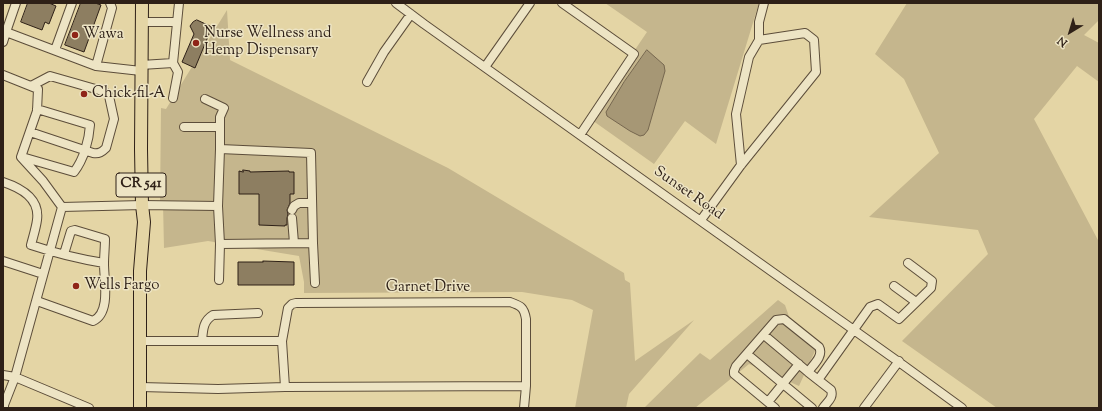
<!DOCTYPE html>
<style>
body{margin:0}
#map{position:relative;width:1102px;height:411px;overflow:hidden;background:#e4d5a5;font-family:"Sorts Mill Goudy",serif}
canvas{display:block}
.frame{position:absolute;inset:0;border:4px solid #2e2017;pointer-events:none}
.north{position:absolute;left:1050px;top:12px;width:40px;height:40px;-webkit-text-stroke:3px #ede4c4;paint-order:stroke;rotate:218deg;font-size:11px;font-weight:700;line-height:16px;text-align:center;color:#2e2017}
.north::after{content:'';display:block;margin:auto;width:14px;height:18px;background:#2e2017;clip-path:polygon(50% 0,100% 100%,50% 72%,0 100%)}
</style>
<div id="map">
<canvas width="1102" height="411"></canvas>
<div class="frame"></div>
<div class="north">N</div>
</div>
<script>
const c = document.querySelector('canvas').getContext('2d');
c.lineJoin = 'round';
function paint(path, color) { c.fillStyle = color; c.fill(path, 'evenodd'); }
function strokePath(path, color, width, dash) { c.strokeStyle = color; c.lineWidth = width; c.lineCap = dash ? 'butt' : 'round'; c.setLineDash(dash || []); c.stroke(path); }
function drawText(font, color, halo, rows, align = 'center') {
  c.font = font + ' "Sorts Mill Goudy",serif'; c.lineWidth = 3; c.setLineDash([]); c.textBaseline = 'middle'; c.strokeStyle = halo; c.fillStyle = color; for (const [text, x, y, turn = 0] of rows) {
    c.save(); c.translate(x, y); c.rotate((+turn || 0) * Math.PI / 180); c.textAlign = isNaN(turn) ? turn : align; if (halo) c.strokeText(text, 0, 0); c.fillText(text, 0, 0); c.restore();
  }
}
paint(new Path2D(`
 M 605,3 L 759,3 L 716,144 L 685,121 L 654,164 L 589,118 L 647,32 Z
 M 907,3 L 1099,3 L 1099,20 L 1084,35 L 1099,43 L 1099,82 L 1077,66 L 1034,119 L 1099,242 L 1099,408 L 997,408 L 902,341 L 988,254 L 978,230 L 869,217 L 939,153 L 904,79 L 875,54 Z
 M 227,10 L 230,60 L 448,168 L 624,273 L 625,280 L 630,283 L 635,361 L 694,320 L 629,394 L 626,408 L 575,408 L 593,310 L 572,300 L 522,292 L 304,293 L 304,282 L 299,256 L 208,241 L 164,248 L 163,203 L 160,203 L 161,108 L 166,109 Z
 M 778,300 L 785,305 L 793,328 L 819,342 L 799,386 L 749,364 L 695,408 L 644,408 L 700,353 L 710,360 Z`), '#c5b68d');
const water = new Path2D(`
 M 647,50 L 664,65 L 665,71 L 648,130 L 644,135 L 640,136 L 630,131 L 607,116 L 606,112 L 624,82 Z`);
paint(water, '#a69775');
strokePath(water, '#76674f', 1);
const building = new Path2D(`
 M 28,3 L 49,3 L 56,6 L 49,24 L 45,22 L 42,30 L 21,22 Z
 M 81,3 L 95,3 L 101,5 L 84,52 L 65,45 Z
 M 197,20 L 212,27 L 195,68 L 182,62 L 194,34 L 190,26 L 193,22 Z
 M 243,170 L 250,171 L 250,172 L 289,171 L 289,172 L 294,172 L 294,194 L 290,194 L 290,203 L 287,210 L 288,214 L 287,218 L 287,225 L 285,225 L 285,226 L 259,225 L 259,194 L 239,194 L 239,171 L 243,172 Z
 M 263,261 L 294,262 L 294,285 L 238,285 L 238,262 L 263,262 Z`);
paint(building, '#8d7e61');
strokePath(building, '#2e2017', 1);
const minor = new Path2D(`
 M 396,3 L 424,24 L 903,365 L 962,408
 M 562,3 L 634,54 L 580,135
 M 142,22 L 177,22
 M 3,31 L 6,32 L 16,3
 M 759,40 L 759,22 L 764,3
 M 3,42 L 6,32 L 96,66 L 141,71
 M 55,50 L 72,3
 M 141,65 L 173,63
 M 96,66 L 112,8 L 110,3
 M 485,67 L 530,3
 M 3,75 L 38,89 L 37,111 L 21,157 L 43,181 L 62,207
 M 367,82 L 384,52 L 411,14
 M 173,98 L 178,72 L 173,63 L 179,3
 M 205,99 L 224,108 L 220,117 L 220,149
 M 184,127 L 220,127
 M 30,132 L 93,153 C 99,154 102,152 106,148 L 114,119 L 109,96 L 105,92 L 99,90 L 50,76 L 31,86
 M 22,157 L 74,172 C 84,159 89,140 90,125 L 37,109
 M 3,182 C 21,188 40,198 37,220 C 36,228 33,237 31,245 C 55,253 79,259 104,263
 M 292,210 L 294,206 L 299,203 L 312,203
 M 292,218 L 294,243
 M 701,220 L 741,165 L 816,72 L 814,40 L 805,33 L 759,40 L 749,57 L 736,114 L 741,165
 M 313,243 L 315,283
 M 3,261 L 43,274
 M 219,280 L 220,244
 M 894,286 L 916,302
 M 37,301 L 93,321 C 111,313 104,280 104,264 C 104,256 105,247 105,239 L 75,230 L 71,231 L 64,254
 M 764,335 L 808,372
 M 141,341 L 282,341
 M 202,341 C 203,330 203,321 213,315 L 258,313
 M 747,354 L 812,408
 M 3,375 L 15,377 L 62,207 L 142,205 L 218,206 L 220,149 L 311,153 L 313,243 L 220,244 L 218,206
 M 818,380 L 870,307 L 878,304 L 899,319 L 931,288 L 932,281 L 908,263
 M 141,387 L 218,389 L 285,387 L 526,386
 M 285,387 L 282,341 L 288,308 L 292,304 L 296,303 L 510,302 C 521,306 524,307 526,319 L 526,386 L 524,408
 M 768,402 L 799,364
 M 4,408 L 4,405 L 15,377 L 89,408
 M 775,408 L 734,374 L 734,371 L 736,366 L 776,320 L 784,319 L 819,347 C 824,356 813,365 808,372 L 831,390 C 834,398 827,402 823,408
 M 864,408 L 899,361`);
const highway = new Path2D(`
 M 140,408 L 140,271 L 144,222 L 142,205 L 141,149 L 142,3`);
strokePath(minor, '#5c4d3a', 10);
strokePath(highway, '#2e2017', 14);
strokePath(minor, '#ede4c4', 8);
strokePath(highway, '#e4d5a5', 12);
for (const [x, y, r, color] of [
 [75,35,4,"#8f2418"],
 [196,43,4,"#8f2418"],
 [84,94,4,"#8f2418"],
 [76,286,4,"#8f2418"]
]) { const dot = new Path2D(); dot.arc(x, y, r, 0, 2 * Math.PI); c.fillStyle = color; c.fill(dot); strokePath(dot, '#ede4c4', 1.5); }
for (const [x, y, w] of [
 [141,185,50]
]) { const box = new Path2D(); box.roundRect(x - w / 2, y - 12, w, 24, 3); c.fillStyle = '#ede4c4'; c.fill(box); strokePath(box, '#2e2017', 1); }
drawText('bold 14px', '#2e2017', null, [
 ["CR 541",141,185]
]);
drawText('15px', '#2e2017', '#ede4c4', [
 ["Nurse Wellness and",204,34],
 ["Hemp Dispensary",204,51],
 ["Wawa",83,35],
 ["Chick-fil-A",92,94],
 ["Wells Fargo",84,286]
], 'left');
drawText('15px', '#2e2017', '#ede4c4', [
 ["Sunset Road",688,194,35],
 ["Garnet Drive",428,288]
]);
</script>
